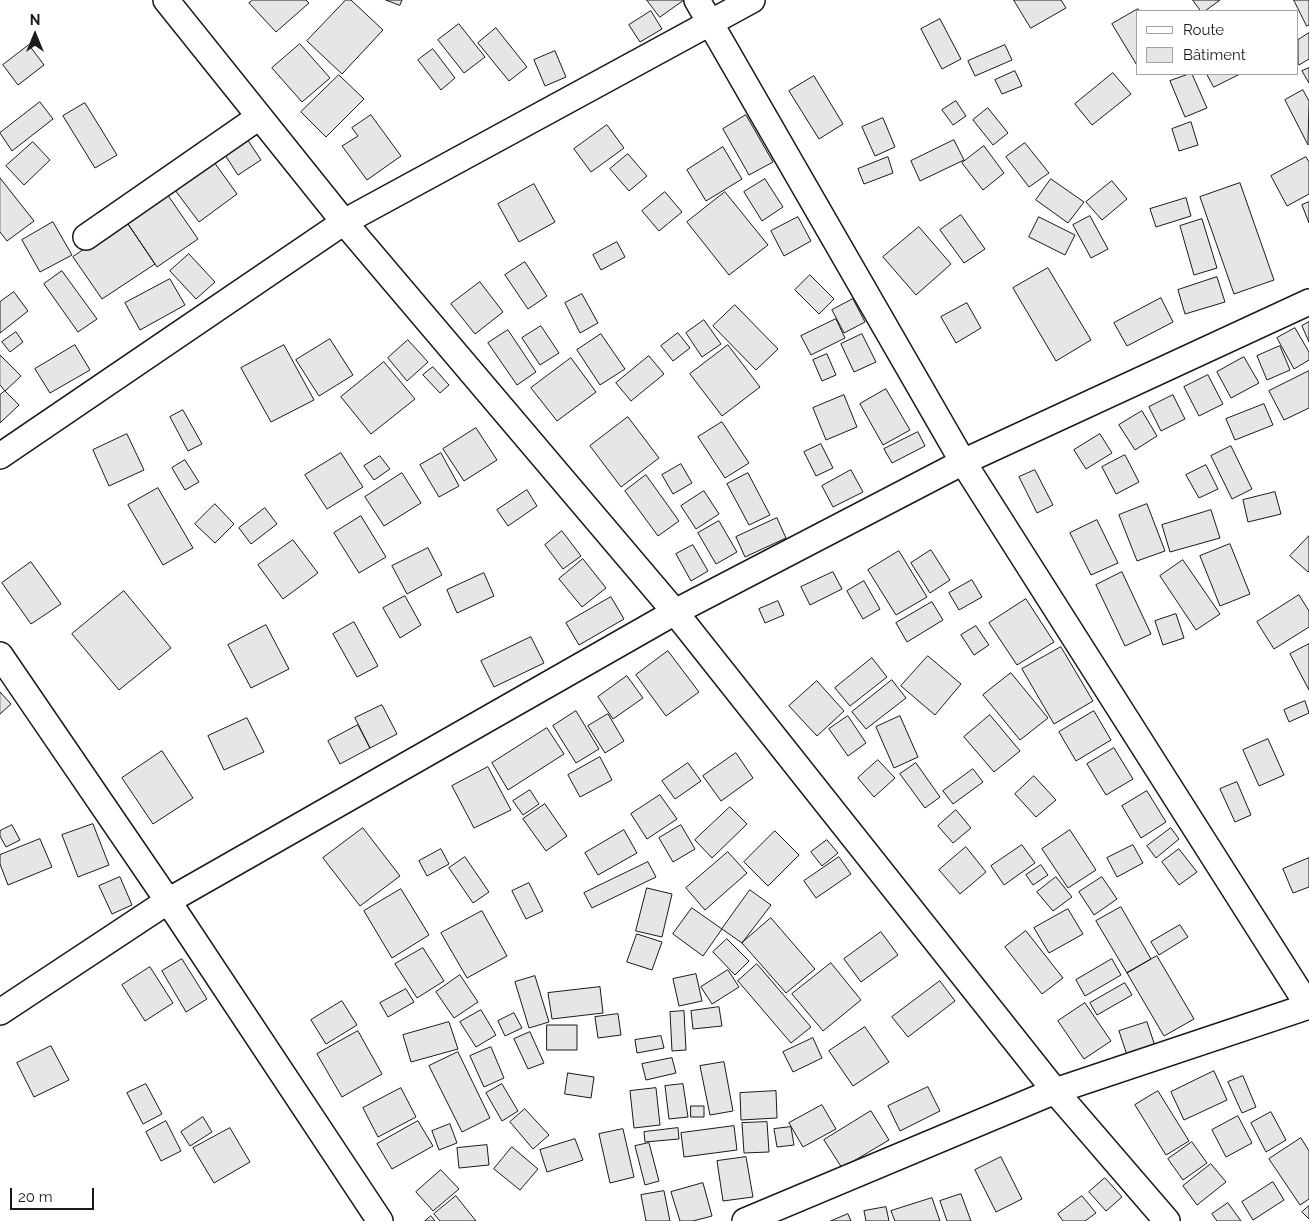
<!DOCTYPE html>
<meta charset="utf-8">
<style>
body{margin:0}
#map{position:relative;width:1309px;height:1221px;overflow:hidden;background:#fff;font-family:Raleway,sans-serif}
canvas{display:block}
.legend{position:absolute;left:1136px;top:10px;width:162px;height:65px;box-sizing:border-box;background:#fff;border:1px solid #a3a3a3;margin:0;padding:6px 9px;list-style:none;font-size:15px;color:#1a1a1a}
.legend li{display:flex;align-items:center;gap:10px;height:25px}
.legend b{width:25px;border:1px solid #a3a3a3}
.north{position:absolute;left:10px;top:10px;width:50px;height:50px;-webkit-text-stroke:4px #fff;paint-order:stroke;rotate:0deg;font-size:14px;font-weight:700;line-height:20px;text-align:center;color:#1a1a1a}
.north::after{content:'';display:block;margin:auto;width:18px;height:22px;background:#1a1a1a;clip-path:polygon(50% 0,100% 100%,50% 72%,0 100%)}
.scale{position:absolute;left:10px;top:1188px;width:84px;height:22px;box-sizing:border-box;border:2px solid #1a1a1a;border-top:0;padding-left:6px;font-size:15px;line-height:18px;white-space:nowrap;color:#1a1a1a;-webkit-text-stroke:4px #fff;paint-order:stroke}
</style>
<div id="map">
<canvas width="1309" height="1221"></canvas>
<ul class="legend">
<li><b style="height:6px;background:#fff"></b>Route</li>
<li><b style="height:14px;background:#e6e6e6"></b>Bâtiment</li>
</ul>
<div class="north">N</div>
<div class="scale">20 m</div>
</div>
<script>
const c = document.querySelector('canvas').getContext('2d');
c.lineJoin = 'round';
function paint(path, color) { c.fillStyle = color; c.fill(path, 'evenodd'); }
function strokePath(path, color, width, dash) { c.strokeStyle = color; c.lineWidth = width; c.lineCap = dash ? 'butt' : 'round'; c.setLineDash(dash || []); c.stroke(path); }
const building = new Path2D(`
 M 253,0 L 306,0 L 309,3 L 276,32 L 249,3 Z
 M 346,0 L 351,0 L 383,30 L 342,74 L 307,41 Z
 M 386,0 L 402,0 L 400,5 Z
 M 647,0 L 684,0 L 660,17 Z
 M 1014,0 L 1061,0 L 1066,8 L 1031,28 Z
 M 1193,0 L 1220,0 L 1205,11 L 1201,11 Z
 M 1294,0 L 1309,0 L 1309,25 L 1307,26 Z
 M 1138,9 L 1140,11 L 1138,11 L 1138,67 L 1112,24 Z
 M 651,11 L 662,29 L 640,42 L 629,25 Z
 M 940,19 L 961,59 L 942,69 L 921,29 Z
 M 459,24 L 485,57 L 464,73 L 438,40 Z
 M 496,28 L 527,67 L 509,81 L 478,43 Z
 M 1309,33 L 1309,59 L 1299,65 L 1298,63 L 1298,40 Z
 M 300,44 L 330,78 L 302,102 L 272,68 Z
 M 29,45 L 44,65 L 18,85 L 3,65 Z
 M 1005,45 L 1012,60 L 975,76 L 968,61 Z
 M 433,49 L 455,78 L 441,90 L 418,60 Z
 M 555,51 L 566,77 L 545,86 L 534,60 Z
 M 1309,68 L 1309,83 L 1302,71 Z
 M 1015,71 L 1022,86 L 1002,94 L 995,80 Z
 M 1113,73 L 1131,94 L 1092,125 L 1075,104 Z
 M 1189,74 L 1192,74 L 1207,108 L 1185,117 L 1170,81 Z
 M 1207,74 L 1240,74 L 1214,87 Z
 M 339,75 L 364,99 L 326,137 L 301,112 Z
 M 814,76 L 843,124 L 819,139 L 789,91 Z
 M 1303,90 L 1309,101 L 1308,145 L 1285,100 Z
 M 956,101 L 966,116 L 953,125 L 942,110 Z
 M 40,102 L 53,119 L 12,151 L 0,133 Z
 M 85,103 L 117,155 L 95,168 L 63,116 Z
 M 988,108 L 1008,133 L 993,145 L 973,120 Z
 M 371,115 L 401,156 L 367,180 L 342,146 L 358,136 L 352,128 Z
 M 746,115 L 773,162 L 749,175 L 723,129 Z
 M 883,118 L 895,147 L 875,156 L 862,127 Z
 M 1191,122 L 1198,145 L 1179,151 L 1172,129 Z
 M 607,125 L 624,148 L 591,172 L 574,149 Z
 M 247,139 L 261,160 L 238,175 L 225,155 Z
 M 954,140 L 964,160 L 920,181 L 911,161 Z
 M 33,142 L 50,160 L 24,185 L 6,166 Z
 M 1025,143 L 1049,173 L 1029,187 L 1006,157 Z
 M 984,146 L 1004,173 L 983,190 L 962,163 Z
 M 723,147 L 742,179 L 706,201 L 687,170 Z
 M 628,154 L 647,176 L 629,191 L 610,169 Z
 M 888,157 L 893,173 L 864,184 L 858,169 Z
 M 1306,157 L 1309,162 L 1309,194 L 1287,206 L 1271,176 Z
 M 214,162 L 237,194 L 199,222 L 175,190 Z
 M 0,178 L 34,221 L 7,241 L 0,232 Z
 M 765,179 L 783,207 L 762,221 L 744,192 Z
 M 1051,179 L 1084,202 L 1068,223 L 1036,200 Z
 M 1112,181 L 1127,199 L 1102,220 L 1086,202 Z
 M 1240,183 L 1274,280 L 1234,294 L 1200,197 Z
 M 534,184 L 555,222 L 519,242 L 498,204 Z
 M 665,192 L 682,212 L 659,231 L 642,211 Z
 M 725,192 L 768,245 L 729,275 L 687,222 Z
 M 167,194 L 198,239 L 157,267 L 126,221 Z
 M 1186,198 L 1191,216 L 1156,227 L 1150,209 Z
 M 1309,202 L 1309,223 L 1302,205 Z
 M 961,215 L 985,249 L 964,263 L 940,230 Z
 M 1090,216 L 1108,249 L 1091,258 L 1073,225 Z
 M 798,217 L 811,241 L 784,256 L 771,231 Z
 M 1039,217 L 1075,235 L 1065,255 L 1029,237 Z
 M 1202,219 L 1217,268 L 1194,275 L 1180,226 Z
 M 126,221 L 155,264 L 102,299 L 73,257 Z
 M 53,222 L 72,255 L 40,272 L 22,240 Z
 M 919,227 L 951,264 L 916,295 L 883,257 Z
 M 617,242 L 625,257 L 601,270 L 593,255 Z
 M 189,254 L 215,282 L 196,299 L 170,271 Z
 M 525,262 L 547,296 L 528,309 L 505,275 Z
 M 1048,268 L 1091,340 L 1056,361 L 1013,288 Z
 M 62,271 L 97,319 L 78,332 L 44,284 Z
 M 810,275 L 834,299 L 819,314 L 795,290 Z
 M 1217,277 L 1225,302 L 1185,314 L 1178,290 Z
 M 170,279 L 185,305 L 140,330 L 125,303 Z
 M 480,282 L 503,312 L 475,334 L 451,304 Z
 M 14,292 L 28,311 L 0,333 L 0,302 Z
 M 582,294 L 598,323 L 580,333 L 565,303 Z
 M 1161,298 L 1173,322 L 1127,346 L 1114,323 Z
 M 853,299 L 865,322 L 844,333 L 832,310 Z
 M 967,303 L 981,328 L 956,343 L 941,317 Z
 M 735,305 L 778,349 L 756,370 L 713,326 Z
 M 836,319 L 845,338 L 811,355 L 801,336 Z
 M 704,320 L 721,344 L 702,357 L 686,333 Z
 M 1309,322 L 1309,342 L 1302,326 Z
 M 541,326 L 559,353 L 540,365 L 522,338 Z
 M 1295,328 L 1309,352 L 1309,360 L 1294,369 L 1277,338 Z
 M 508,330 L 536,372 L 517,385 L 488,343 Z
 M 16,332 L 23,342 L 10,352 L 2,342 Z
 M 678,333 L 690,348 L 673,361 L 661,346 Z
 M 601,334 L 625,369 L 600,385 L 577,350 Z
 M 862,334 L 876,362 L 854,372 L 841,344 Z
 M 330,339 L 353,375 L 319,396 L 296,360 Z
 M 408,340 L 428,362 L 407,381 L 388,358 Z
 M 75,345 L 90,370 L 50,393 L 35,369 Z
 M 284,345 L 314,400 L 271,422 L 241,368 Z
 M 728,345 L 760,387 L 722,416 L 690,374 Z
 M 1280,346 L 1290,370 L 1267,380 L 1257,356 Z
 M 827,354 L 836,375 L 822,381 L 813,360 Z
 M 0,355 L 21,376 L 5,391 L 0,385 Z
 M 649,356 L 664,374 L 631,401 L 616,383 Z
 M 1244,357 L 1259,383 L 1231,398 L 1217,372 Z
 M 571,358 L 596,392 L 557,421 L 531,388 Z
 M 384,362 L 415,399 L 371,434 L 341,397 Z
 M 433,367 L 449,385 L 440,393 L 423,375 Z
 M 1309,371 L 1309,408 L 1284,420 L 1269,391 Z
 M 1208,375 L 1223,404 L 1199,416 L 1184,387 Z
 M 886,389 L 910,430 L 883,445 L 860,404 Z
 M 5,391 L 19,405 L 0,423 L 0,395 Z
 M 844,395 L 857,427 L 826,440 L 813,408 Z
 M 1173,395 L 1185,419 L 1161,431 L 1149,407 Z
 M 1264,404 L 1273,425 L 1235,440 L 1226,419 Z
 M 183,410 L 202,444 L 188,451 L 170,417 Z
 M 1142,411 L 1157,436 L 1135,450 L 1119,425 Z
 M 628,417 L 659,458 L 621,487 L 590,446 Z
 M 722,422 L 749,463 L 725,478 L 698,437 Z
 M 476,428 L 497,460 L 464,481 L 443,449 Z
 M 918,432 L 925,446 L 892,463 L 884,449 Z
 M 127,434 L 144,470 L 109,486 L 93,450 Z
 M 1100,434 L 1112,453 L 1086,469 L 1074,450 Z
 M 821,444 L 833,468 L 816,476 L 804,452 Z
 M 1231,446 L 1252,489 L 1232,499 L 1211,456 Z
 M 341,453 L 363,487 L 327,509 L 305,475 Z
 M 441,453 L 459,486 L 439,497 L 420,465 Z
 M 1125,455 L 1139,482 L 1116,494 L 1102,467 Z
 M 380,456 L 390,469 L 374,480 L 364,466 Z
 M 185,460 L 199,482 L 185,490 L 172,468 Z
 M 681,464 L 692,483 L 673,494 L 662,475 Z
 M 1206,465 L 1218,489 L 1199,498 L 1186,475 Z
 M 851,470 L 863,492 L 833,507 L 822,486 Z
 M 1035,470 L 1053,505 L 1037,513 L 1019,477 Z
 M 402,473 L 421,503 L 384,526 L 365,497 Z
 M 748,473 L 770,515 L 749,525 L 727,484 Z
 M 646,475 L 679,521 L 658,536 L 625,491 Z
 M 158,488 L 193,548 L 163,565 L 128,505 Z
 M 527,490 L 537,506 L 508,526 L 497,510 Z
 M 704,491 L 719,514 L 696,529 L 681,506 Z
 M 1275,492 L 1281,514 L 1248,522 L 1243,500 Z
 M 215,504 L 234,524 L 215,543 L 195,524 Z
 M 1147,504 L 1165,551 L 1137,561 L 1119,515 Z
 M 265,508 L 277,524 L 251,544 L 239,528 Z
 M 1211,510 L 1220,538 L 1170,552 L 1162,525 Z
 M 361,516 L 386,557 L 359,573 L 334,533 Z
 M 777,518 L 786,538 L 745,557 L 736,537 Z
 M 1097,520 L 1118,563 L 1091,575 L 1070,533 Z
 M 719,521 L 737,552 L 716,564 L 698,533 Z
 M 562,531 L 581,556 L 563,569 L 545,545 Z
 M 1309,536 L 1309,571 L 1308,572 L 1290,556 Z
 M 293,540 L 318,573 L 283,599 L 258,565 Z
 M 1230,544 L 1250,594 L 1220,606 L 1200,556 Z
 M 693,545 L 708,571 L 691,581 L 676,554 Z
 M 428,548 L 442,575 L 407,594 L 392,566 Z
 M 931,550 L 950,580 L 930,593 L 911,563 Z
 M 899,551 L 927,597 L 896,615 L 868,570 Z
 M 583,559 L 606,588 L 582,607 L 559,579 Z
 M 1183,560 L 1220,614 L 1196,630 L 1160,576 Z
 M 31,562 L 61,604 L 31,624 L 2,583 Z
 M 833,572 L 842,589 L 810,605 L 801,587 Z
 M 1122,572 L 1151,634 L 1125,646 L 1096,585 Z
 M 484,573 L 494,596 L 457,613 L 447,590 Z
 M 972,580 L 982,597 L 959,610 L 949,593 Z
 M 864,581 L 880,609 L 863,619 L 847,591 Z
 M 124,591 L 171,648 L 119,690 L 72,634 Z
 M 1299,595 L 1309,611 L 1309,627 L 1274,649 L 1257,622 Z
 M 405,596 L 421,625 L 400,638 L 383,608 Z
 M 611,597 L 624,619 L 579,645 L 566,623 Z
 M 1026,599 L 1054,642 L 1017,665 L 989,623 Z
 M 778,601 L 784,615 L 765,623 L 759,609 Z
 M 932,602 L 943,620 L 907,642 L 896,623 Z
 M 1176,614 L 1184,638 L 1163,645 L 1155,621 Z
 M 354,622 L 378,666 L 357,677 L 333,634 Z
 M 266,625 L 289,669 L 251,688 L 228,645 Z
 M 976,626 L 989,645 L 974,655 L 961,635 Z
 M 531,637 L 544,663 L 494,687 L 481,661 Z
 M 1309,644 L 1309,690 L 1290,654 Z
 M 1061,647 L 1093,701 L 1054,724 L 1022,669 Z
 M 668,651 L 699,692 L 666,716 L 636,675 Z
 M 928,656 L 961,684 L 935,715 L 901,686 Z
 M 872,658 L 887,677 L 850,706 L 835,688 Z
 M 1011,673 L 1048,718 L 1020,740 L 983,695 Z
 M 627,676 L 643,698 L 613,719 L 598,697 Z
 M 892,680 L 906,698 L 866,729 L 852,712 Z
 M 817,681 L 844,711 L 817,736 L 789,706 Z
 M 0,692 L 11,704 L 0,714 Z
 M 1305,701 L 1309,713 L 1289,722 L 1284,710 Z
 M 382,705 L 397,734 L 370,748 L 355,718 Z
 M 576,711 L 599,749 L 576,763 L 553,726 Z
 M 1094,711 L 1111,740 L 1076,761 L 1059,732 Z
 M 608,714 L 624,741 L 605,753 L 588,726 Z
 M 990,715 L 1020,751 L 994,772 L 964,737 Z
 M 848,716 L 866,743 L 848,756 L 829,729 Z
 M 900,716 L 918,757 L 894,768 L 876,727 Z
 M 247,718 L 264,752 L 224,770 L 208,736 Z
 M 358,725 L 370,748 L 340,764 L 328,741 Z
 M 547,728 L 564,754 L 508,790 L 492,763 Z
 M 1268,739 L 1284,775 L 1259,786 L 1243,750 Z
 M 1114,748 L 1133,779 L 1106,795 L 1087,764 Z
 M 162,751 L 193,798 L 153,824 L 122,778 Z
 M 736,753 L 753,778 L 721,801 L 703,776 Z
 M 600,757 L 612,780 L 580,797 L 568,775 Z
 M 878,760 L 895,778 L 874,797 L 858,778 Z
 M 688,763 L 701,781 L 675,799 L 662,781 Z
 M 916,763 L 940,797 L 925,808 L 900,774 Z
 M 488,767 L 511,810 L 474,828 L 452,786 Z
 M 973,769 L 983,782 L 953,804 L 943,791 Z
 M 1034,776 L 1056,800 L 1036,817 L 1015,794 Z
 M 1237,782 L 1251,815 L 1235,822 L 1220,789 Z
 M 530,790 L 539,804 L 523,815 L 513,801 Z
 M 1147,791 L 1166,822 L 1141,838 L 1122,806 Z
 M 660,795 L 677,819 L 647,839 L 631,814 Z
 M 545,804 L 567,836 L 546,851 L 523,819 Z
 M 730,807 L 747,824 L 712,858 L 695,840 Z
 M 956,810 L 971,828 L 953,843 L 938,826 Z
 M 93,824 L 109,865 L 78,877 L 62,835 Z
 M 12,825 L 20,840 L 6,847 L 0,836 L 0,831 Z
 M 681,825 L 695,849 L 673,862 L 659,838 Z
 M 363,828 L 400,876 L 360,906 L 323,858 Z
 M 1171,828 L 1179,839 L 1156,858 L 1147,846 Z
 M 624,830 L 637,853 L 598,875 L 585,853 Z
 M 1070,830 L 1096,870 L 1068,888 L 1042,849 Z
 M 775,831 L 799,855 L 768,886 L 744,862 Z
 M 40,839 L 52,867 L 8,885 L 0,864 L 0,855 Z
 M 827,840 L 838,853 L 822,866 L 811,852 Z
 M 1022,845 L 1035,863 L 1004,885 L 991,866 Z
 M 1133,845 L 1143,863 L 1117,877 L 1107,858 Z
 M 966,847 L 986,872 L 960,894 L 939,870 Z
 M 441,849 L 449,864 L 427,876 L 419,861 Z
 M 1179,849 L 1197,872 L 1179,885 L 1162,862 Z
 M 728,852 L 747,873 L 705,910 L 686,888 Z
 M 465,857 L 489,892 L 473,903 L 449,868 Z
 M 839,857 L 851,874 L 816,898 L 804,881 Z
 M 1309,858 L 1309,887 L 1293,893 L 1283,869 Z
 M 648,862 L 656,877 L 592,908 L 584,893 Z
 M 1041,865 L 1048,875 L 1033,885 L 1026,875 Z
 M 120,877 L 132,905 L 112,914 L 99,886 Z
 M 1056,877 L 1072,897 L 1053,911 L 1037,892 Z
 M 1102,877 L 1117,899 L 1094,915 L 1079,892 Z
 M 529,883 L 543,911 L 526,919 L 512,891 Z
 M 647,888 L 672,894 L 662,937 L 636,931 Z
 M 401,889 L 429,935 L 392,958 L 364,911 Z
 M 750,890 L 771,905 L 742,943 L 722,929 Z
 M 1121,907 L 1151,959 L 1127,973 L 1096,921 Z
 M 692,908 L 722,929 L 703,956 L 673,934 Z
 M 1068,909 L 1083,934 L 1049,953 L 1034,928 Z
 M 482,911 L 507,956 L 467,978 L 441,933 Z
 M 771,918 L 815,969 L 786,993 L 742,943 Z
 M 1180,925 L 1188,937 L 1159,955 L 1151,942 Z
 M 1026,931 L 1063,978 L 1042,994 L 1005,947 Z
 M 881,932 L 898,955 L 861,982 L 844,959 Z
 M 637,934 L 662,942 L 652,970 L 627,962 Z
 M 727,939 L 749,961 L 735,975 L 713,952 Z
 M 423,948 L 444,981 L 417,998 L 395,964 Z
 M 1157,956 L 1194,1019 L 1164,1036 L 1127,973 Z
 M 182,959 L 207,999 L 186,1012 L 162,971 Z
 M 1112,959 L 1121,975 L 1085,996 L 1076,980 Z
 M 831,963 L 861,1000 L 823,1031 L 792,994 Z
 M 757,964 L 811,1027 L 791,1043 L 738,981 Z
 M 150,967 L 173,1003 L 145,1021 L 122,985 Z
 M 728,970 L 739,987 L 712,1004 L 701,987 Z
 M 696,974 L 702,1001 L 679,1006 L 673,979 Z
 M 460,975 L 478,1002 L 454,1018 L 436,992 Z
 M 535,976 L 549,1022 L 529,1028 L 515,982 Z
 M 940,981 L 955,1001 L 908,1037 L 892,1017 Z
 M 1125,983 L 1132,995 L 1097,1015 L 1090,1003 Z
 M 600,987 L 603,1013 L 552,1019 L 548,993 Z
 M 406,989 L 414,1002 L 388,1017 L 380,1003 Z
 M 342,1001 L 357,1025 L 326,1044 L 311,1020 Z
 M 1085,1003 L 1111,1041 L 1084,1059 L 1058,1021 Z
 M 719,1007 L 722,1026 L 693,1029 L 691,1011 Z
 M 481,1010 L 496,1035 L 476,1047 L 460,1022 Z
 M 684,1011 L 686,1050 L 672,1051 L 670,1012 Z
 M 514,1013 L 522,1028 L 505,1036 L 498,1021 Z
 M 618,1014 L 621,1035 L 598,1038 L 595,1017 Z
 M 449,1022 L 458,1049 L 411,1062 L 403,1035 Z
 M 1147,1022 L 1155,1046 L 1127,1055 L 1119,1031 Z
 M 547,1025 L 577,1025 L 577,1050 L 547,1050 Z
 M 865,1027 L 889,1062 L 853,1086 L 829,1051 Z
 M 358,1031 L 382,1074 L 342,1097 L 317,1054 Z
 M 530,1032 L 544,1063 L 528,1069 L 514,1039 Z
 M 661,1036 L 664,1048 L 637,1053 L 635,1040 Z
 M 813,1038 L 822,1058 L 793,1072 L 783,1052 Z
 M 51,1046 L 69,1080 L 34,1097 L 17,1063 Z
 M 491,1047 L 504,1078 L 484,1087 L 470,1056 Z
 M 458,1052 L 490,1118 L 462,1132 L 429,1066 Z
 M 672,1058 L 676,1073 L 646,1080 L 642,1064 Z
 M 724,1062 L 733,1111 L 710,1115 L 700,1066 Z
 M 1214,1071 L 1227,1100 L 1184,1120 L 1171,1092 Z
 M 568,1073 L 594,1077 L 591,1098 L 565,1094 Z
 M 1243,1076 L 1256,1107 L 1242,1113 L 1228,1082 Z
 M 146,1084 L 162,1114 L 143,1124 L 127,1093 Z
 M 502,1084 L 518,1111 L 502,1121 L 486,1093 Z
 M 683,1084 L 688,1117 L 669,1119 L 665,1086 Z
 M 928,1087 L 940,1111 L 900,1131 L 888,1106 Z
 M 401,1088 L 416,1117 L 378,1137 L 363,1108 Z
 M 656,1088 L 660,1125 L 634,1128 L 630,1091 Z
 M 776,1091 L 777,1118 L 741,1120 L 740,1093 Z
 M 1158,1091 L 1189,1141 L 1166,1155 L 1135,1105 Z
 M 822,1105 L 836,1129 L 803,1147 L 789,1123 Z
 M 691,1106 L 704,1106 L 704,1117 L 691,1117 Z
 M 525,1109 L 549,1135 L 533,1149 L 510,1122 Z
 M 871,1111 L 889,1140 L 842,1168 L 824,1140 Z
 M 1271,1112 L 1286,1140 L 1266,1152 L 1251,1123 Z
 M 1238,1116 L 1252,1143 L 1226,1157 L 1212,1130 Z
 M 203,1117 L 212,1132 L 190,1146 L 181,1132 Z
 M 166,1121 L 181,1151 L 161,1161 L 146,1132 Z
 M 418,1121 L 433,1146 L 392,1169 L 377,1144 Z
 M 767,1122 L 769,1152 L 744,1153 L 742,1123 Z
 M 450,1124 L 457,1143 L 439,1150 L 432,1131 Z
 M 734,1126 L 737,1150 L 684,1157 L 681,1133 Z
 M 791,1127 L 794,1145 L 777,1147 L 774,1129 Z
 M 230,1128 L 250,1162 L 214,1183 L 193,1148 Z
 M 678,1128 L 679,1139 L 645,1142 L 644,1132 Z
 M 623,1129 L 634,1177 L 610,1183 L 599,1134 Z
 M 1301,1138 L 1309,1151 L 1309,1199 L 1300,1205 L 1269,1159 Z
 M 575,1139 L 583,1160 L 547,1172 L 540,1150 Z
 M 1192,1142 L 1207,1163 L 1183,1180 L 1168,1159 Z
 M 649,1143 L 659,1181 L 645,1185 L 635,1146 Z
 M 487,1145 L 489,1165 L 459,1168 L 457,1148 Z
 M 512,1147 L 538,1169 L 520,1190 L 494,1169 Z
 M 746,1157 L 753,1197 L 723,1201 L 717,1161 Z
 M 1001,1157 L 1022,1199 L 996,1212 L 975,1170 Z
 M 1211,1164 L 1226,1182 L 1197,1205 L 1183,1186 Z
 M 441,1170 L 459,1189 L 433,1211 L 416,1192 Z
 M 1105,1178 L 1122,1197 L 1106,1211 L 1089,1192 Z
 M 1273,1182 L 1284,1200 L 1253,1220 L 1242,1202 Z
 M 703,1183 L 712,1216 L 693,1221 L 680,1221 L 671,1192 Z
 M 664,1191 L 670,1221 L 646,1221 L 641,1195 Z
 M 961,1194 L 971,1221 L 947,1221 L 940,1201 Z
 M 456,1196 L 476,1221 L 440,1221 L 434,1214 Z
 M 1082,1196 L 1096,1213 L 1085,1221 L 1063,1221 L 1058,1214 Z
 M 932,1198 L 940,1221 L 895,1221 L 891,1211 Z
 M 1228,1203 L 1241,1221 L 1217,1221 L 1212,1214 Z
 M 1309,1206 L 1309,1219 L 1302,1212 Z
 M 886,1207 L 889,1221 L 866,1221 L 864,1211 Z
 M 848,1214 L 851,1221 L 831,1221 Z
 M 431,1216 L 435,1221 L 425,1221 Z`);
paint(building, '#e6e6e6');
strokePath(building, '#1a1a1a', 1);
const street = new Path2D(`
 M 166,0 L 344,222 L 675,612 L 1055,1091 L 1167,1221
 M 697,0 L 963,462 L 1309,1007
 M 86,237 L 259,117
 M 0,456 L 344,222 L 752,0
 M 0,655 L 168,901 L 380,1221
 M 0,1012 L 168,901 L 675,612 L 963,462 L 1309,302
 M 745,1221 L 1055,1091 L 1309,1006`);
strokePath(street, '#1a1a1a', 28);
strokePath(street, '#fff', 25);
</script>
